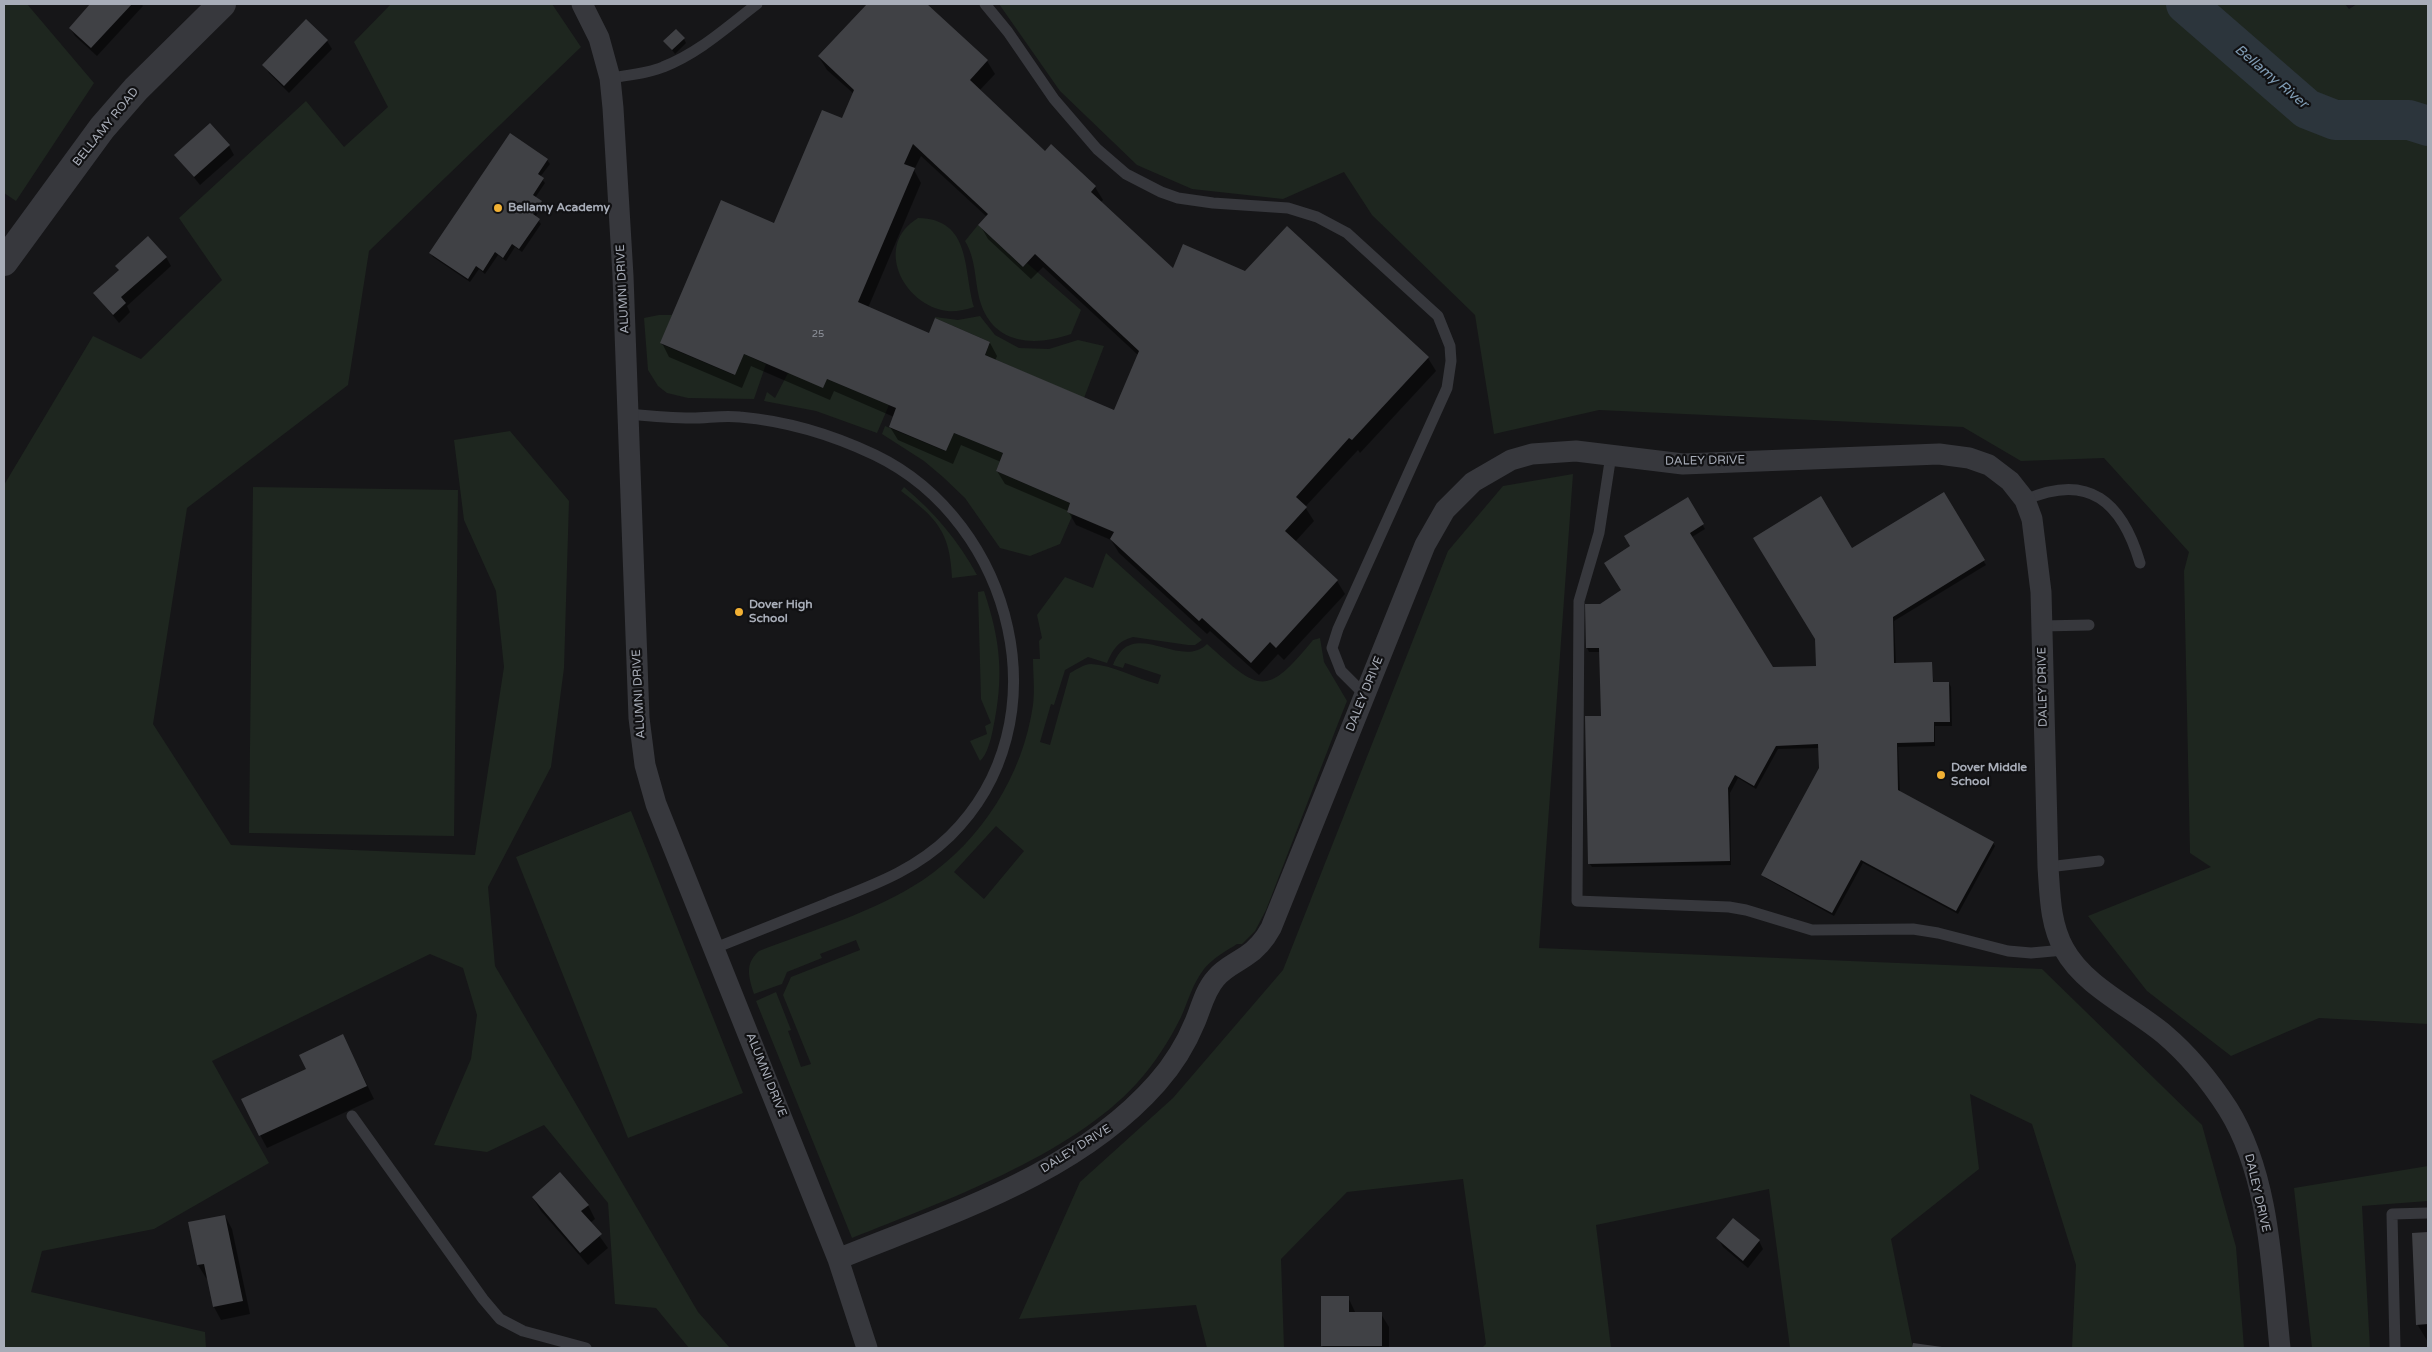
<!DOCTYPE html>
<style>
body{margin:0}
#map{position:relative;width:2432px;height:1352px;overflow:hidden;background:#161618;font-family:"Varela Round",sans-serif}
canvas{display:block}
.frame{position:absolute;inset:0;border:5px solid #a8adb8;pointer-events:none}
</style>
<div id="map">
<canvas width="2432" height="1352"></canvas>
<div class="frame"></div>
</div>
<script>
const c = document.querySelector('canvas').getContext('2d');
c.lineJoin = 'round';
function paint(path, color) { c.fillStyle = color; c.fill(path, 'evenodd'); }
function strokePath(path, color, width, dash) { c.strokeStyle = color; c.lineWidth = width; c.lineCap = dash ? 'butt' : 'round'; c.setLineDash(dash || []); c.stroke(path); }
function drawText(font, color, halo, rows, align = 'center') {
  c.font = font + ' "Varela Round",sans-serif'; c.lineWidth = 4.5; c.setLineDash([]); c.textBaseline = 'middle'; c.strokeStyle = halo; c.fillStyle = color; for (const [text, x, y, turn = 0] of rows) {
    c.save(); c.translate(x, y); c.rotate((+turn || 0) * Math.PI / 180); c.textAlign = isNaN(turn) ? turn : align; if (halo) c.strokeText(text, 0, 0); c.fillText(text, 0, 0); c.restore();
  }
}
paint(new Path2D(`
 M 4,4 L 27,4 L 94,83 L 16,201 L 4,193 Z
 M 391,4 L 552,4 L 581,47 L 369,251 L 348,385 L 187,508 L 153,724 L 231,845 L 475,855 L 504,667 L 496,591 L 464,520 L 454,440 L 510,431 L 569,501 L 564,668 L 551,767 L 488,887 L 495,966 L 698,1312 L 730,1348 L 689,1348 L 656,1308 L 615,1304 L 608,1203 L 544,1125 L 487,1152 L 434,1145 L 471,1059 L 477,1015 L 463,968 L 430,954 L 212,1061 L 269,1163 L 154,1229 L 42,1251 L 31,1292 L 205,1332 L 206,1348 L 4,1348 L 4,485 L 93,336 L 141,359 L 222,280 L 179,218 L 306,101 L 344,147 L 388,107 L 354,42 Z
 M 999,4 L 2345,4 L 2349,9 L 2357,4 L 2428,4 L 2428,1024 L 2319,1018 L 2231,1056 L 2147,991 L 2088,916 L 2211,867 L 2190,853 L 2184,571 L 2189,552 L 2104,458 L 2021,461 L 1963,427 L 1599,410 L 1494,434 L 1475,315 L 1372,215 L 1344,172 L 1283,199 L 1192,189 L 1137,165 L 1060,91 Z
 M 918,218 C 972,219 963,270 974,307 C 965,310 955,312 947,311 C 903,305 873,245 918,218 Z
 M 978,225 L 1023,267 L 1027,263 L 1081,310 L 1071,334 C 1037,346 995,346 981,304 C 974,282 977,261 965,241 Z
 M 659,315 L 672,315 L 661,344 L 734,375 L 744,354 L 766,364 L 754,399 L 688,398 L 667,393 L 658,386 L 648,370 L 644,318 Z
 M 980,316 L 995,335 L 1019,348 L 1049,349 L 1078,340 L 1104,346 L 1084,398 L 985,355 L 990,342 L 935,318 L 935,317 L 958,320 Z
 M 788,373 L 827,379 L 889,405 L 877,433 L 816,411 L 764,401 L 767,392 L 775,398 Z
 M 885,426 L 945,451 L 954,433 L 1003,453 L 996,471 L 1070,503 L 1067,512 L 1073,514 L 1060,544 L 1030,556 L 1000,548 L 965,498 L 943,477 L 924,461 L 882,434 Z
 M 1573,474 L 1539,948 L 2042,969 L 2202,1125 L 2236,1247 L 2244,1348 L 2072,1348 L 2076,1265 L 2032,1124 L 1970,1094 L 1979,1169 L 1891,1239 L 1913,1348 L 1790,1348 L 1769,1189 L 1596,1225 L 1611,1348 L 1482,1348 L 1486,1344 L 1463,1179 L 1347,1192 L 1281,1259 L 1284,1348 L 1207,1348 L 1196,1305 L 1019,1319 L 1080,1182 L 1173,1098 L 1283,970 L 1448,551 L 1503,486 Z
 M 253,487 L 458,490 L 454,836 L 249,833 Z
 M 904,487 C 935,513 958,540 977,575 L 952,578 C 950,531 937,519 901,491 Z
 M 1106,553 L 1202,640 L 1195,645 L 1188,645 L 1133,637 C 1118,641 1113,649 1107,663 L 1088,657 L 1065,670 L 1054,705 L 1051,704 L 1040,742 L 1050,745 L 1070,673 C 1076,670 1084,664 1091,664 C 1113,665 1137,679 1158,684 L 1161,675 L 1125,663 L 1123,668 L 1113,665 C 1132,615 1180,671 1207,644 C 1259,690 1265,699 1313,640 L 1320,638 L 1324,662 L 1347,701 L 1339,721 L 1266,910 L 1255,931 L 1242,944 L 1237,944 C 1226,951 1213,958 1204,969 C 1193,983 1188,1001 1181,1017 C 1169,1041 1155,1063 1137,1083 C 1071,1156 942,1202 852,1238 L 756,1001 L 776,992 L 791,1030 L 788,1031 L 801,1067 L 811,1064 L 783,995 L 791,977 L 860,950 L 856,940 L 820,954 L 822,958 L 787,972 L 782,984 L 754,994 C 749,978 744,964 759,951 C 813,930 874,912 923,880 C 982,840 1023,775 1033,705 C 1035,690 1033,674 1033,659 L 1040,659 L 1039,641 L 1042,638 L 1037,615 L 1065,577 L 1093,588 ZM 996,826 L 1024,851 L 984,899 L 954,872 Z
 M 984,591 C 1001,642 1004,677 993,729 C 991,739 987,755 980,761 L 970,741 L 987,734 L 985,726 L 991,723 L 981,699 L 978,592 Z
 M 631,811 L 743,1093 L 628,1138 L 516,857 Z
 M 2428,1166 L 2428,1201 L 2362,1206 L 2370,1348 L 2312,1348 L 2294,1188 Z`), '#1e261f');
paint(new Path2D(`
 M 92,4 L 141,4 L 143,6 L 97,56 L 75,36 L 70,28 Z
 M 869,4 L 925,4 L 987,61 L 995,74 L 979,91 L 1045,153 L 1095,187 L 1103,200 L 1100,203 L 1174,270 L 1428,358 L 1436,371 L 1360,453 L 1358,450 L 1305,507 L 1314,521 L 1295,542 L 1337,581 L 1345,594 L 1284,660 L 1278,654 L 1259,675 L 1210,631 L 1207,634 L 1119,553 L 1111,540 L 1076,525 L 1068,511 L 1005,484 L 997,471 L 1001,462 L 961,445 L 953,464 L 898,440 L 890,427 L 894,417 L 834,391 L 830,400 L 751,366 L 742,388 L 669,357 L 662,343 L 775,224 L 843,120 L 854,94 L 827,70 L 819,57 ZM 921,156 L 987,217 L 980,225 L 988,239 L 1031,279 L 1043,267 L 1138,355 L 1114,412 L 995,361 L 997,356 L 990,343 L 930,334 L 868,308 L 921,183 L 914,170 Z
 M 684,39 L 686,43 L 675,54 L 665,41 Z
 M 327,41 L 332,49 L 289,93 L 269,73 L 264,65 Z
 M 510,135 L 547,160 L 550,164 L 540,177 L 545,183 L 535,198 L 543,206 L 535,217 L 541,224 L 522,252 L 515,247 L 506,261 L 498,255 L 485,274 L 479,269 L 470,282 L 433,257 L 430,253 Z
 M 229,146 L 234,155 L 200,185 L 176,155 Z
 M 166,257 L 171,266 L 127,306 L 130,312 L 119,323 L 95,294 Z
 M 1943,494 L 1986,565 L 1894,621 L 1896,665 L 1931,664 L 1934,684 L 1949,683 L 1951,687 L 1952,726 L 1935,726 L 1935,746 L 1898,747 L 1900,792 L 1993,843 L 1995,846 L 1958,914 L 1863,863 L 1834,916 L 1765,878 L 1763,875 L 1820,769 L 1819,748 L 1778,749 L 1756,789 L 1738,778 L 1730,793 L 1731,865 L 1592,867 L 1589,863 L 1602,717 L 1601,652 L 1589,652 L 1587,648 L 1601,605 L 1622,591 L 1632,547 L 1687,499 L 1705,529 L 1692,537 L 1772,668 L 1817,667 L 1852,550 Z
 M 343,1036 L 374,1099 L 267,1148 L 260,1135 L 308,1070 Z
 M 533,1198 L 588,1205 L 595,1219 L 590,1223 L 608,1248 L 588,1265 L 541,1211 Z
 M 225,1216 L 232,1229 L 250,1314 L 221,1320 L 214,1307 L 208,1277 L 206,1278 L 198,1265 Z
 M 2413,1234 L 2428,1234 L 2428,1342 L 2417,1324 Z
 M 1718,1238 L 1759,1241 L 1763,1249 L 1748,1268 L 1723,1247 Z
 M 1348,1297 L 1356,1314 L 1381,1314 L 1389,1327 L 1389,1348 L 1324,1348 L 1322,1346 Z`), '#0007');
strokePath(new Path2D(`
 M 2186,4 L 2307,109 L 2335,120 L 2409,120 L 2428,126`), '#2c353c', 40);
paint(new Path2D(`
 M 90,4 L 132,4 L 91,48 L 69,28 Z
 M 867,4 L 927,4 L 988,60 L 970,80 L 1045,151 L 1051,144 L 1096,186 L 1091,192 L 1173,268 L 1183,244 L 1245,271 L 1287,226 L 1429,357 L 1352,440 L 1349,438 L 1296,497 L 1307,507 L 1285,531 L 1338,580 L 1276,648 L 1270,642 L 1251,663 L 1202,618 L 1199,621 L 1110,539 L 1114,532 L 1067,512 L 1070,503 L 996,471 L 1003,453 L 954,433 L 946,451 L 889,427 L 896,408 L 827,379 L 823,388 L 744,354 L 735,375 L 660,343 L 721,200 L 774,223 L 822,110 L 842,118 L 854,90 L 818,56 ZM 913,144 L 988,214 L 978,225 L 1023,267 L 1035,254 L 1139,351 L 1114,410 L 985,355 L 990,342 L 935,318 L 929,333 L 858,302 L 915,168 L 904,164 Z
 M 306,19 L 328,40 L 284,86 L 262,65 Z
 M 676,29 L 685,38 L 672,50 L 663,41 Z
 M 210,123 L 230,145 L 194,177 L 174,155 Z
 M 510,133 L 548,159 L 538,174 L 544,178 L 533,195 L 542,201 L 533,214 L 540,219 L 519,249 L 512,244 L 503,258 L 495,252 L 483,271 L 476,266 L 468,279 L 429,253 Z
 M 148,236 L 167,257 L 121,297 L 126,303 L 113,315 L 93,293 L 119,270 L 115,266 Z
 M 1944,492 L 1985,560 L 1893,617 L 1894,663 L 1932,662 L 1933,682 L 1949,682 L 1950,722 L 1934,722 L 1934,742 L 1897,743 L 1898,790 L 1994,842 L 1956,911 L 1861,860 L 1832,913 L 1761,875 L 1819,768 L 1818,744 L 1776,746 L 1754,786 L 1735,775 L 1728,788 L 1730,861 L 1588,864 L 1585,716 L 1601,716 L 1599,648 L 1586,648 L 1585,604 L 1600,604 L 1621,590 L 1604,563 L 1630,546 L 1624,536 L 1688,497 L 1704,524 L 1690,533 L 1773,667 L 1816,666 L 1815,639 L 1753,538 L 1821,496 L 1852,548 Z
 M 343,1034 L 367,1086 L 259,1136 L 241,1099 L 306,1069 L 299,1055 Z
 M 560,1172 L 589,1205 L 581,1211 L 602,1234 L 580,1253 L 532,1197 Z
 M 225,1215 L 243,1301 L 213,1307 L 204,1264 L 197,1265 L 188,1222 Z
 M 1733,1218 L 1760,1240 L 1743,1261 L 1716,1238 Z
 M 2428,1232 L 2428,1324 L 2416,1325 L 2412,1233 Z
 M 1321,1296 L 1349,1296 L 1349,1312 L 1382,1312 L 1382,1346 L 1321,1346 Z
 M 1913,1343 L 1942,1347 L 1942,1348 L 1912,1348 Z`), '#404145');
strokePath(new Path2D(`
 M 985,4 L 1008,32 L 1054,99 L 1097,149 L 1126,174 L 1161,192 L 1178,198 L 1213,203 L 1288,208 L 1317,217 L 1347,233 L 1438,316 L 1450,346 L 1451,361 L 1447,388 L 1338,629 L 1332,648 L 1341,671 L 1364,694
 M 610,78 C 627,75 647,74 663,67 C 699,53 727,27 757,4
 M 629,414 C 649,416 671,418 692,418 C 708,418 724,415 740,417 C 786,421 833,435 875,455 C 1014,522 1065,723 950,836 C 914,871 873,885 828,903 C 790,918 753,933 715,948
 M 1611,455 L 1599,533 L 1579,601 L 1577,901 L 1729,907 L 1746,910 L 1812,930 L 1913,929 L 1938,933 L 2008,951 L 2031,953 L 2064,950
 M 2025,500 C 2089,472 2122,502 2140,563
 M 2042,626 L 2089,625
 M 2048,867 L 2099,861
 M 352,1116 L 483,1299 L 500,1319 L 523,1331 L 586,1348
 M 2395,1348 L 2392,1214 L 2428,1213`), '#37383d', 11);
strokePath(new Path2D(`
 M 582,4 L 599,38 L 610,78 L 613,108 L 623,276 L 639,718 L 645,765 L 656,804 L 838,1259 L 867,1348
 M 838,1259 C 948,1214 1076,1175 1157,1083 C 1172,1066 1186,1044 1195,1022 C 1201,1008 1205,990 1216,978 C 1224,968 1236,963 1246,956 C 1257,949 1265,939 1271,928 L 1425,545 L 1445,510 L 1473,482 L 1511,460 L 1532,454 L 1576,451 L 1683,464 L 1939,454 L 1969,458 L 1989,465 L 2010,481 L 2025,500 L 2032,519 L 2041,592 L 2048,867 C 2050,895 2050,924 2064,949 C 2084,986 2133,1008 2164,1034 C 2190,1056 2210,1081 2228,1109 C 2270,1176 2272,1271 2280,1348`), '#37383d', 21);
strokePath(new Path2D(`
 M 4,262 L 102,128 L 136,89 L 222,4`), '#37383d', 28);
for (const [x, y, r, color] of [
 [498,208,5,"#f2b134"],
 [739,612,5,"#f2b134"],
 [1941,775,5,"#f2b134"]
]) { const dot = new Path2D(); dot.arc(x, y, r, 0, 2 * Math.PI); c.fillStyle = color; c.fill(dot); strokePath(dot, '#111113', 2); }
drawText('10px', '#8e929b', null, [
 ["25",818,334]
]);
drawText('12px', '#a8adb8', '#111113', [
 ["BELLAMY ROAD",106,127,-51],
 ["ALUMNI DRIVE",623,289,-93],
 ["DALEY DRIVE",1705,461,-1],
 ["DALEY DRIVE",2043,687,-91],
 ["ALUMNI DRIVE",639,694,-93],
 ["DALEY DRIVE",1365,694,-68],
 ["ALUMNI DRIVE",766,1075,68],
 ["DALEY DRIVE",1076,1149,-32],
 ["DALEY DRIVE",2257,1193,77]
]);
drawText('bold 12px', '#a8adb8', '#111113', [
 ["Bellamy Academy",508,208],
 ["Dover High",749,605],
 ["School",749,619],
 ["Dover Middle",1951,768],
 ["School",1951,782]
], 'left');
drawText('italic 14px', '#7f9bb3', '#111113', [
 ["Bellamy River",2271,77,40]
]);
</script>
